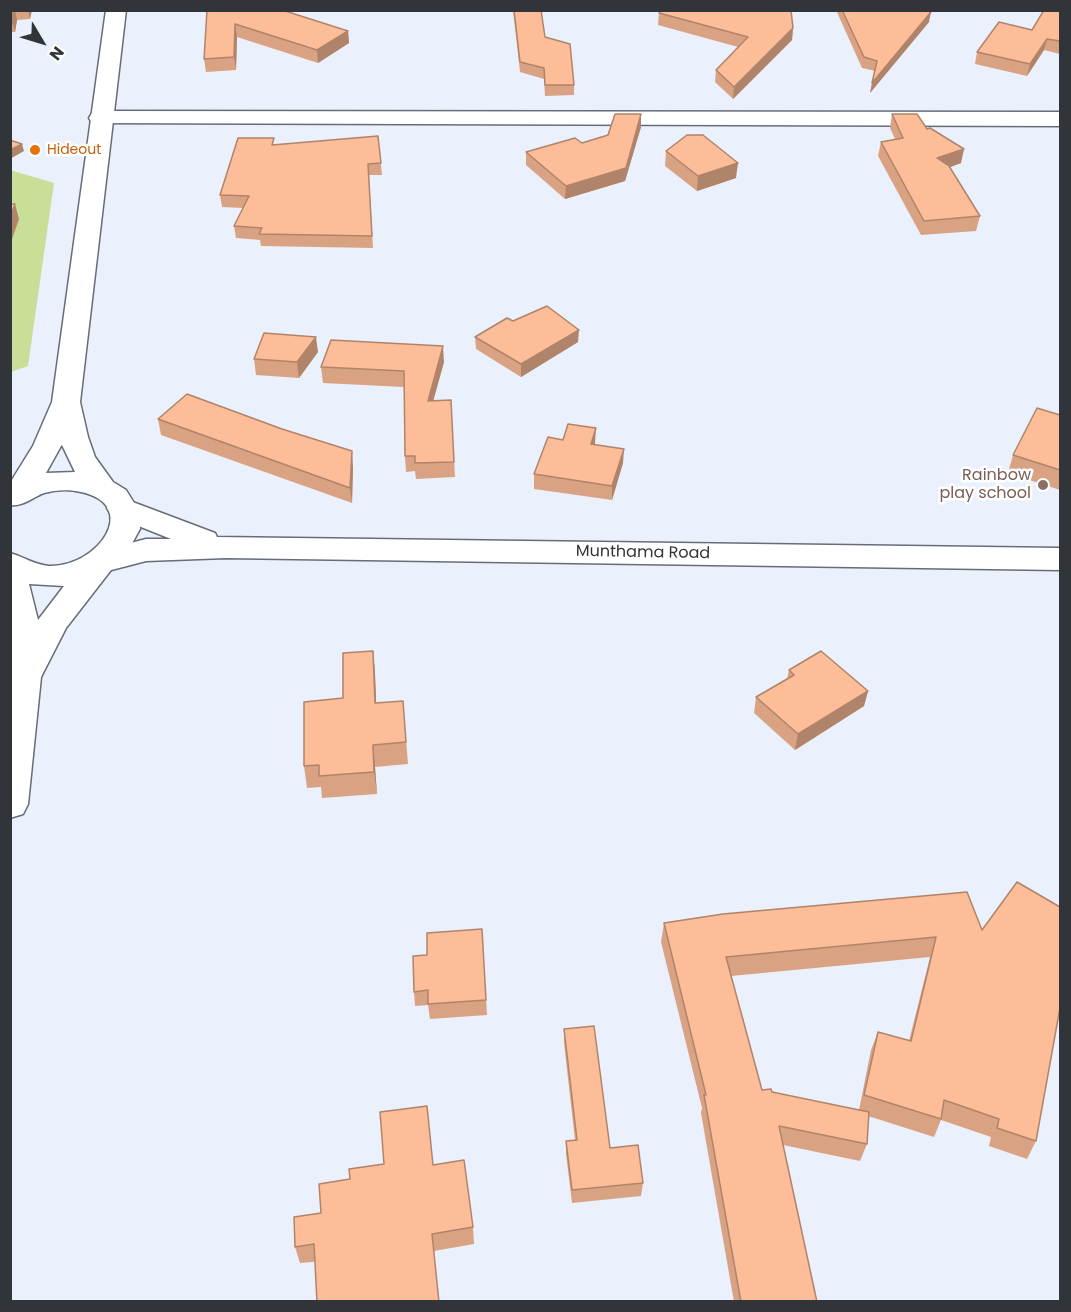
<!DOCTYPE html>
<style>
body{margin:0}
#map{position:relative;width:1071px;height:1312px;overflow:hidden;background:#ebf1fc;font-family:Poppins,sans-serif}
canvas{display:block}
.frame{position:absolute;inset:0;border:12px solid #313438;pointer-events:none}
.north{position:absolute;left:12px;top:12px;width:60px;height:60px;-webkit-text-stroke:4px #fff;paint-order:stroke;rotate:128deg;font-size:16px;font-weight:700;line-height:24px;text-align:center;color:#313438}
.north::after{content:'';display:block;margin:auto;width:21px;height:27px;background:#313438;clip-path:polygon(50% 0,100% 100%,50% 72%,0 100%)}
</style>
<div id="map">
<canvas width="1071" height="1312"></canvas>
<div class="frame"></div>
<div class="north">N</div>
</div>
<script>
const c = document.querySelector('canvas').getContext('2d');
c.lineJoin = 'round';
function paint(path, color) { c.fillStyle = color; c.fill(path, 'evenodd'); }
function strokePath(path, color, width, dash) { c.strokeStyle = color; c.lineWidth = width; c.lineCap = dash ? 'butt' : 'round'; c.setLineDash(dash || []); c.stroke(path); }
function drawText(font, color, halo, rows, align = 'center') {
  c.font = font + ' Poppins,sans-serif'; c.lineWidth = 5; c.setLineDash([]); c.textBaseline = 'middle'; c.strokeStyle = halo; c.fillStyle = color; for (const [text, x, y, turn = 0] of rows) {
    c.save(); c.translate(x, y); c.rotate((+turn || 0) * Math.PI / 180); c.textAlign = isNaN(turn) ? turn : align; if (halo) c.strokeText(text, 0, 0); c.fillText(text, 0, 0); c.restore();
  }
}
paint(new Path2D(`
 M 10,170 L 54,183 L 28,366 L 11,372 Z`), '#c9df98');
const minor = new Path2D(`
 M 100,111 L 1060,112 L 1060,126 L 92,123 L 89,118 L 92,113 Z
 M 122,498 L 215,533 L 217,537 L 1060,548 L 1060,570 L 226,558 L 146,561 L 100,573 L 89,570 L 84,562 L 89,554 L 146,539 L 171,539 L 111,515 L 107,508 L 111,501 Z`);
const secondary = new Path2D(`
 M 106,10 L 126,10 L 80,402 L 88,437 L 95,457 L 113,482 L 126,490 L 139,511 L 140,529 L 125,556 L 111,570 L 66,628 L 41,677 L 28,804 L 23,814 L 10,818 L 10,553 C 24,557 35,565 49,566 C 99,567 141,505 81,492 C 69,489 55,490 44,493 C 33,497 23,507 10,505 L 10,483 L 33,446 L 52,402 ZM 62,445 L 75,472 L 46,473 L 61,446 ZM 29,584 L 64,586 L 38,620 Z`);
strokePath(minor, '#676d76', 3);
strokePath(secondary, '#676d76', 3);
paint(minor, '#fff');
paint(secondary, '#fff');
paint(new Path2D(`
 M 10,10 L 32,10 L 30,19 L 17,20 L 15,32 L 10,32 Z
 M 207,10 L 348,31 L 349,43 L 318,63 L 237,37 L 236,70 L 206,72 L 204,59 Z
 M 513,10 L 541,10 L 545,37 L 574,85 L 574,95 L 545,96 L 544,79 L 520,72 Z
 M 836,10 L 894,11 L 929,22 L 870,93 L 875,71 L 862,68 Z
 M 1060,10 L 1060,54 L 1044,50 L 1027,76 L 975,64 L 977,52 L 1032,30 Z
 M 659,13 L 793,28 L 792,40 L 733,99 L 715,82 L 716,70 L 738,47 L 658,25 Z
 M 641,114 L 641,127 L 625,181 L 565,199 L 526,165 L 526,152 L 582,143 L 608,135 Z
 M 892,114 L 927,129 L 961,163 L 950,167 L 980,216 L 976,231 L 921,235 L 878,156 L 881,142 L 895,139 L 890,128 Z
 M 378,136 L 382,175 L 369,175 L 373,248 L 261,246 L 260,240 L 236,238 L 234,226 L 243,208 L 222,207 L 220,195 L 275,145 Z
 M 666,151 L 736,178 L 697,191 L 665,166 Z
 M 513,321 L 578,342 L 521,377 L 476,349 L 475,337 Z
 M 318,352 L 299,378 L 256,375 L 254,359 Z
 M 444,362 L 433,401 L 451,400 L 455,477 L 416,479 L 415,471 L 406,472 L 405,456 L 404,387 L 323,383 L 321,367 Z
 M 1060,415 L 1060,490 L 1008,473 L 1013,455 Z
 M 158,419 L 353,467 L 352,503 L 161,435 Z
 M 563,440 L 595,443 L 595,444 L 623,463 L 612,500 L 534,489 L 534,474 Z
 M 373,651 L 375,673 L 376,703 L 403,701 L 408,764 L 375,767 L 377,794 L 322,798 L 321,787 L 307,788 L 304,766 Z
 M 789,670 L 868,691 L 864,706 L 795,750 L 754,713 L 756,697 L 787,679 Z
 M 967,892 L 1036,1141 L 1027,1159 L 989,1146 L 991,1137 L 941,1120 L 934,1137 L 868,1116 L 867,1144 L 860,1161 L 783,1145 L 817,1302 L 734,1302 L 701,1113 L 702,1108 L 661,942 L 664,923 ZM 930,957 L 909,1041 L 878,1032 L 871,1050 L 859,1110 L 772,1092 L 762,1090 L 731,976 Z
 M 482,929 L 487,1015 L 430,1019 L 428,1005 L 415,1006 L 414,992 L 427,955 Z
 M 564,1029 L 610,1148 L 643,1183 L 641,1196 L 572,1203 L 566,1154 L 566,1141 L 575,1140 L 564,1043 Z
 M 433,1165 L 473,1227 L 474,1244 L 434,1251 L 300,1263 L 295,1247 L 321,1213 L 350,1179 Z`), '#d9a383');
paint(new Path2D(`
 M 14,10 L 15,10 L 17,20 L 15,32 L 11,19 Z
 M 28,10 L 32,10 L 30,19 Z
 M 931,12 L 929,22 L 870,93 L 872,83 Z
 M 235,24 L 237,37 L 236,70 L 234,57 Z
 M 793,28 L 792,40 L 733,99 L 734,87 Z
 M 348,31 L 349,43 L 318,63 L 317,50 Z
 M 1047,39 L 1044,50 L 1027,76 L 1030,64 Z
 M 641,114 L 641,127 L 625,181 L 565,199 L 566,186 Z
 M 22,144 L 24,151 L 10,159 L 10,150 Z
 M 964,149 L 961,163 L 934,173 L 937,158 Z
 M 738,163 L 736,178 L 697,191 L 698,176 Z
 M 15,204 L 19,219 L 10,245 L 10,218 Z
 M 579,330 L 578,342 L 521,377 L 521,364 Z
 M 316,337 L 318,352 L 299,378 L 297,362 Z
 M 443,346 L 444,362 L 429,416 L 428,401 Z
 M 596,428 L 595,443 L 590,458 L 591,444 Z
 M 624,449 L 623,463 L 612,500 L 612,486 Z
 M 352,451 L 353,467 L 352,503 L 350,488 Z
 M 373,651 L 375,673 L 377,725 L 375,703 Z
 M 868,691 L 864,706 L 795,750 L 798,734 Z
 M 373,745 L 375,767 L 377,794 L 374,772 Z`), '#b0846a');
const building = new Path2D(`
 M 10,10 L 14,10 L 11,19 L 10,19 Z
 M 207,10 L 282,10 L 348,31 L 317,50 L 235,24 L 234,57 L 204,59 Z
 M 514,10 L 541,10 L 545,37 L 570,44 L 574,85 L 545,85 L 544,68 L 520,62 Z
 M 661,10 L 791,10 L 793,28 L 734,87 L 716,70 L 748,37 L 659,13 Z
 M 842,10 L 923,10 L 931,12 L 872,83 L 877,61 L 864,57 Z
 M 1044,10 L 1060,10 L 1060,41 L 1047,39 L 1030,64 L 977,52 L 999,22 L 1032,30 Z
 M 615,114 L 641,114 L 626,168 L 566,186 L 526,152 L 575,138 L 582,143 L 608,135 Z
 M 892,114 L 917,114 L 927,129 L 930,128 L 964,149 L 937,158 L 949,166 L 980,216 L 924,221 L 881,142 L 903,138 Z
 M 687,135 L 703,135 L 738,163 L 698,176 L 666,151 Z
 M 378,136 L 381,163 L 368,164 L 372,236 L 259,234 L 262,228 L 234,226 L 249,196 L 220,195 L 238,138 L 274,138 L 272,145 Z
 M 10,140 L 22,144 L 10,150 Z
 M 10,204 L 15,204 L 10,218 Z
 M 547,306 L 579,330 L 521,364 L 475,337 L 507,318 L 513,321 Z
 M 264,333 L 316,337 L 297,362 L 254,359 Z
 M 331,340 L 443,346 L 428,401 L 451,400 L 454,462 L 415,463 L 415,456 L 405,456 L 404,371 L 321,367 Z
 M 187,394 L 282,429 L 352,451 L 350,488 L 158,419 Z
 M 1037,408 L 1060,415 L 1060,470 L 1013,455 Z
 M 568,424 L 596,428 L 591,444 L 624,449 L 612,486 L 534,474 L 548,437 L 563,440 Z
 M 373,651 L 375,703 L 403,701 L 406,742 L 373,745 L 374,772 L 319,776 L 319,765 L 304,766 L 304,702 L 343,698 L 343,653 Z
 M 821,651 L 868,691 L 798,734 L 756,697 L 794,675 L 789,670 Z
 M 1017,882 L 1060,907 L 1060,1008 L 1036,1141 L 997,1128 L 999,1119 L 944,1100 L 941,1119 L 864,1095 L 878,1032 L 911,1041 L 936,937 L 726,957 L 762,1090 L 771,1089 L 772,1092 L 869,1112 L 867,1144 L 779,1126 L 817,1302 L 741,1302 L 704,1095 L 706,1095 L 664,923 L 723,914 L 967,892 L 982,930 Z
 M 482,929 L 486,1000 L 428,1004 L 428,990 L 414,992 L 413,956 L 427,955 L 427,933 Z
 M 594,1026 L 610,1148 L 638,1145 L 643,1183 L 572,1190 L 566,1141 L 577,1140 L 564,1029 Z
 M 427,1106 L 433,1165 L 464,1160 L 473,1227 L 432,1234 L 439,1302 L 317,1302 L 314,1244 L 295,1247 L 294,1217 L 321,1213 L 319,1184 L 350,1179 L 349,1169 L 384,1164 L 380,1112 Z`);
paint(building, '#fcbd98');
strokePath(building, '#b0846a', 1.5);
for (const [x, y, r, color] of [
 [35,150,6,"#e8710a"],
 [1043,485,6,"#8d6e63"]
]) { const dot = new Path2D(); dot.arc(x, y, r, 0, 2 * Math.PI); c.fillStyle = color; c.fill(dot); strokePath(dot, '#fff', 2); }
drawText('14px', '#c56008', '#fff', [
 ["Hideout",47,150]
], 'left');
drawText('16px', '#785e54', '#fff', [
 ["Rainbow",1031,476],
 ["play school",1031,494]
], 'right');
drawText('16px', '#313438', '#fff', [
 ["Munthama Road",643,553,1]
]);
</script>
